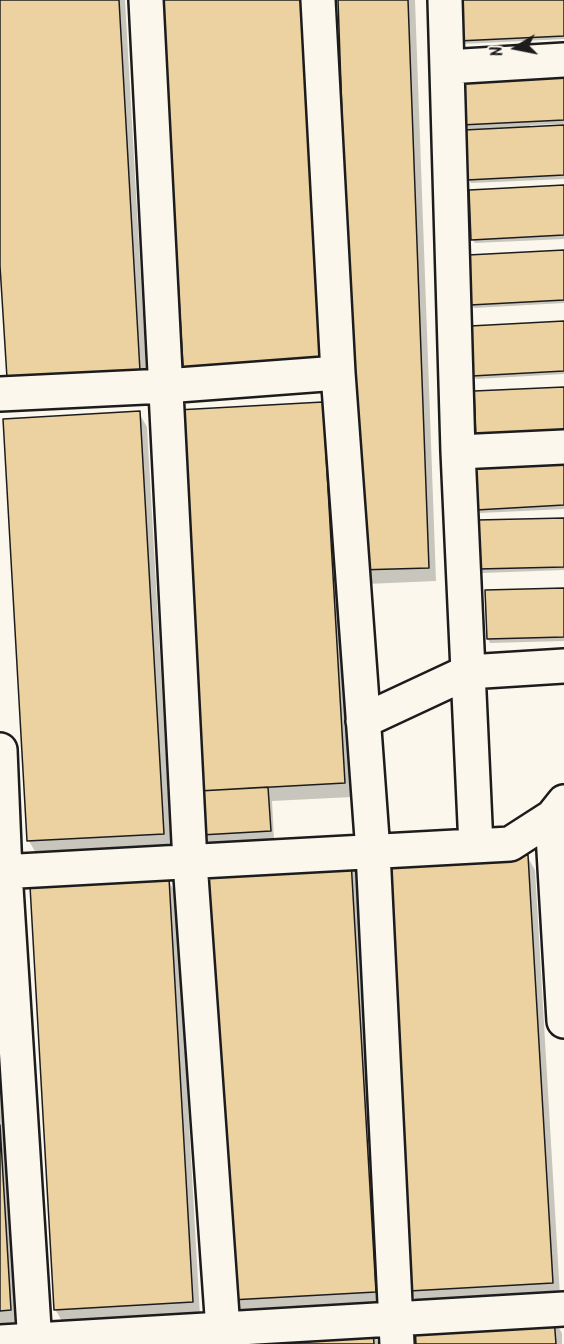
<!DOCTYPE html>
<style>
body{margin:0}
#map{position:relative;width:564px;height:1344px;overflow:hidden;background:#fbf7ec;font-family:Kalam,sans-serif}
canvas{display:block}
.north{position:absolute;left:486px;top:18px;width:60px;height:60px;-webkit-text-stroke:4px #fbf7ec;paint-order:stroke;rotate:260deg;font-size:16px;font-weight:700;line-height:24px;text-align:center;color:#1c1c1c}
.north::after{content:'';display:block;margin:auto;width:21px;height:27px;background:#1c1c1c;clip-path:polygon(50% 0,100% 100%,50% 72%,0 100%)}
</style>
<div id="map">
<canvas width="564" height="1344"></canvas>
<div class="north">N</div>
</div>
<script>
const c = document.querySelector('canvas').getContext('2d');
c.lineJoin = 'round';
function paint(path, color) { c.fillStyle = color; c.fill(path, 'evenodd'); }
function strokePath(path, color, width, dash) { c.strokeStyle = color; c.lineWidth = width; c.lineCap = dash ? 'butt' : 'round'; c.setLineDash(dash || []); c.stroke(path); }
paint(new Path2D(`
 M 0,0 L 125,0 L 147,385 L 0,240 Z
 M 164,0 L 307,0 L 329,373 L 193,381 L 185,367 Z
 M 339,0 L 415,0 L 436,581 L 367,584 Z
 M 457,0 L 564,0 L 564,39 L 462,44 Z
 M 564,72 L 564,124 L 530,125 L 530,128 L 564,127 L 564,179 L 471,183 L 469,180 L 466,129 L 462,125 Z
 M 564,186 L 564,239 L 475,243 L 473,240 Z
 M 564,251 L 564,303 L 474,308 L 471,304 Z
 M 564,322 L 564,374 L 476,379 L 473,375 Z
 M 322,403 L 330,417 L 352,797 L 272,801 L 274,839 L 207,843 L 202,835 Z
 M 139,413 L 147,427 L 171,847 L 37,855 L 29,841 Z
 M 564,457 L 564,509 L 480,513 L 478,509 Z
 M 564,519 L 564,570 L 482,573 L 480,569 Z
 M 564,590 L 564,641 L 490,643 L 488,639 L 487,592 Z
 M 527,856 L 535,870 L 560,1296 L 418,1304 L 410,1290 Z
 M 351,862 L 359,876 L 383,1306 L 241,1314 L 233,1300 Z
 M 168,880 L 176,894 L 200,1316 L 63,1323 L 55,1309 Z
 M 0,1016 L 18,1324 L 0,1325 Z
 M 553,1319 L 562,1333 L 562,1344 L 417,1344 Z
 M 372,1332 L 379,1344 L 234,1344 Z`), '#0003');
const building = new Path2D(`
 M 0,0 L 119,0 L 140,371 L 7,378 L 0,266 Z
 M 162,0 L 301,0 L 321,359 L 183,367 Z
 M 338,0 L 408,0 L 429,568 L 358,570 Z
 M 456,0 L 564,0 L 564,36 L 458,41 Z
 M 564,70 L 564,120 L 461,125 L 459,75 Z
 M 564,125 L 564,175 L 467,180 L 464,130 Z
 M 564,185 L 564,235 L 471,240 L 469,190 Z
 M 564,250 L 564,300 L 470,305 L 468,255 Z
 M 564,321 L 564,371 L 472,376 L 470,326 Z
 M 564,387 L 564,437 L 476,441 L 474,391 Z
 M 323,402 L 345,783 L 199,791 L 177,410 Z
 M 140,411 L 164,834 L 27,841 L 3,419 Z
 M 564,455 L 564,505 L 476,510 L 474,460 Z
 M 564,518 L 564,567 L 478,569 L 477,520 Z
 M 564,588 L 564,637 L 487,639 L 485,590 Z
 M 268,787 L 271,831 L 201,835 L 199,791 Z
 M 528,855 L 553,1283 L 409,1291 L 384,863 Z
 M 351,860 L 376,1292 L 231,1300 L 206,869 Z
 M 169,878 L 193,1302 L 54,1310 L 30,886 Z
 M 0,1125 L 11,1310 L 0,1311 Z
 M 554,1317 L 556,1344 L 416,1344 L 415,1325 Z
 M 373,1330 L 374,1344 L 233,1344 Z`);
paint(building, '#ecd2a1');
strokePath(building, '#1c1c1c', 1.5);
const minor = new Path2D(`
 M 146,0 L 190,862 L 224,1344
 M 318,0 L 338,373 L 373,852 L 397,1344
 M 445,0 L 458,452 L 476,846
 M 447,67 L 564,60
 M 0,394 L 165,386 L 338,373
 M 458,452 L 564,447
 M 363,721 L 468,672 L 564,666
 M 0,750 L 5,872 L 35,1344
 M 552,817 L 564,1021
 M 0,872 L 510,844 L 552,817 L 564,802
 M 0,1342 L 564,1309`);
strokePath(minor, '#1c1c1c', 38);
strokePath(minor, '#fbf7ec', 33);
</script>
